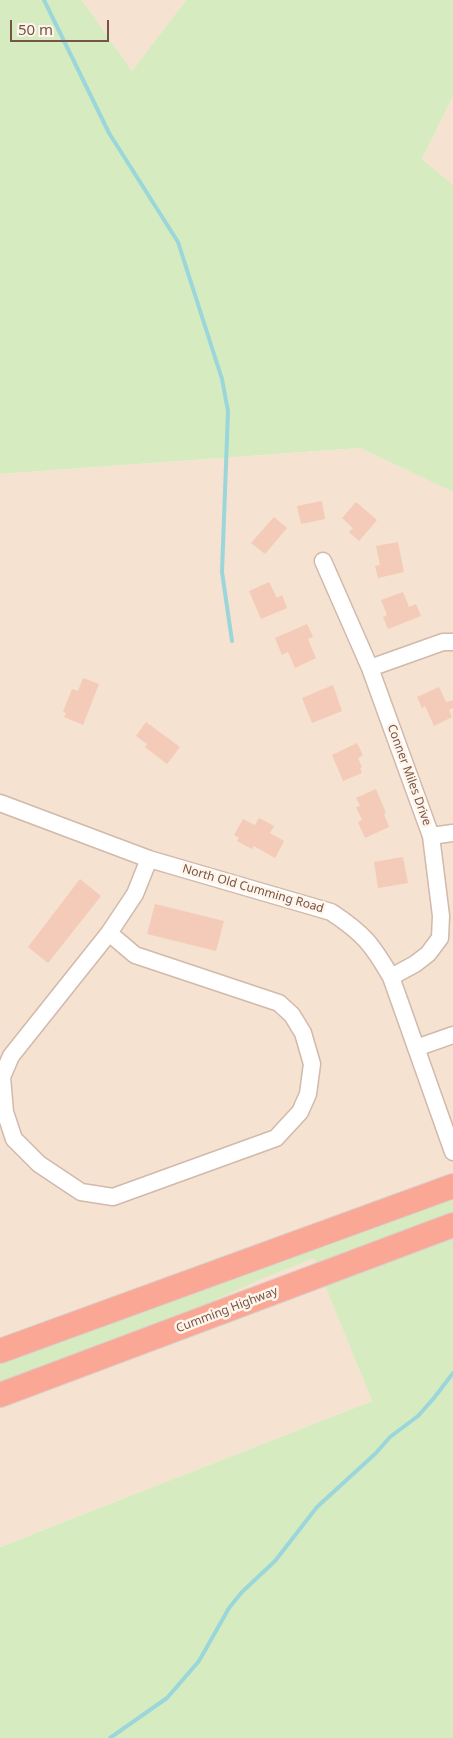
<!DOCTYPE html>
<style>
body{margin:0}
#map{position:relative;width:453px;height:1738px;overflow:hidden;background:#fdf1e2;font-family:"Noto Sans",sans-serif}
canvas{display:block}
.scale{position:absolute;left:10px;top:20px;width:99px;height:22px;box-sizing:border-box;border:2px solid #775447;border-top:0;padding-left:6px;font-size:15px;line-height:18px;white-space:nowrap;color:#775447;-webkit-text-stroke:4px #fff5ea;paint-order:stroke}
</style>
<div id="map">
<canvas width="453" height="1738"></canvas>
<div class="scale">50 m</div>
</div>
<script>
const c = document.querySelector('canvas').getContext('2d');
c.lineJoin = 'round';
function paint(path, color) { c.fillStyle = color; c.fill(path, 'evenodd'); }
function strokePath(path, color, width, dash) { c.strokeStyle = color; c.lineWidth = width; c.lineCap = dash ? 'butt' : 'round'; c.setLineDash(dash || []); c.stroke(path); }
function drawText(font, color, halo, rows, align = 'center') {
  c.font = font + ' "Noto Sans",sans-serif'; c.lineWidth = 5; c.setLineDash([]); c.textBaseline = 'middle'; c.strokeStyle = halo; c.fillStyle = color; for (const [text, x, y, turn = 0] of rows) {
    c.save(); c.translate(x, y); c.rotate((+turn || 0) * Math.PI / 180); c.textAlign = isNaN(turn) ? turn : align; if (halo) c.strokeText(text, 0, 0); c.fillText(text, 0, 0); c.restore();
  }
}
paint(new Path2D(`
 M 82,0 L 186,0 L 132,71 Z
 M 453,96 L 453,185 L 422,159 Z
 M 360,448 L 453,492 L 453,1180 L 305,1234 L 372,1401 L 0,1547 L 0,474 Z`), '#f5e2d0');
paint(new Path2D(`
 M 0,0 L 82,0 L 132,71 L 186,0 L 453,0 L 453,96 L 422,159 L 453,185 L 453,492 L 360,448 L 0,474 Z
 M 453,1180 L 453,1738 L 0,1738 L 0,1547 L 372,1401 L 314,1258 L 261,1279 L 113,1347 L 0,1388 L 0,1363 L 310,1249 Z`), '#d6ecc0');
strokePath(new Path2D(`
 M 44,0 L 109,133 L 178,242 L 222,379 L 228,411 L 222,572 L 232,641
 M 110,1738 L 167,1698 L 199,1661 L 229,1608 L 242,1592 L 275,1561 L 317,1507 L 376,1453 L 390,1437 L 418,1416 L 434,1398 L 453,1373`), '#9bd6da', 4);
paint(new Path2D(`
 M 322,501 L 325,519 L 301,524 L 297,506 Z
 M 356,502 L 377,520 L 359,541 L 349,532 L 353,528 L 342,518 Z
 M 274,517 L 287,528 L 265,554 L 251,543 Z
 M 398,542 L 404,572 L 378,578 L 375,566 L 380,565 L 376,546 Z
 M 269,582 L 277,598 L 282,595 L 287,608 L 261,619 L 249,591 Z
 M 403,592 L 409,607 L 416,604 L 421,616 L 388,629 L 383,617 L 387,615 L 381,600 Z
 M 307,624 L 313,637 L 308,639 L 316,658 L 295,668 L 288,652 L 282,655 L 275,638 Z
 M 83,678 L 99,684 L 83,725 L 64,717 L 66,713 L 63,712 L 72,689 L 78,691 Z
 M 333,685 L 342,711 L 312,723 L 302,698 Z
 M 439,687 L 446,702 L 453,700 L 453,708 L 449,710 L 452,717 L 434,726 L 425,706 L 422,708 L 417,697 Z
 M 146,722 L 180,747 L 167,764 L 145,747 L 147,744 L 136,736 Z
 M 357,743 L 363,755 L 358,758 L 362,767 L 360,768 L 362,773 L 343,781 L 332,755 Z
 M 376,789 L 386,813 L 384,814 L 389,827 L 365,838 L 358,822 L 362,820 L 356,807 L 360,806 L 356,798 Z
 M 259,818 L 274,826 L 270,833 L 284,841 L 275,858 L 254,846 L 252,849 L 237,841 L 239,838 L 234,835 L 243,819 L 255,825 Z
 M 403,857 L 408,883 L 378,888 L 374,862 Z
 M 80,879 L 101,896 L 48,963 L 28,947 Z
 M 155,904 L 224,921 L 216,951 L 147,934 Z`), '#f4cbb8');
const minor = new Path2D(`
 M 323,561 L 370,668 L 431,836 L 441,916 L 440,938 L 428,954 L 415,964 L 391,977
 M 370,668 L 443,642 L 453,642
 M 0,803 L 149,859 L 331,912 C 363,933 372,944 391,977 L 453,1152
 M 431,836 L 453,833
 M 109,933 L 135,955 L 279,1003 L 292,1015 L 303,1033 L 312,1064 L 308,1094 L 300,1112 L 276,1138 L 113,1197 L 81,1192 L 39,1164 L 14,1139 L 5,1112 L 2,1077 L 11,1056 L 109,933 L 135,894 L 149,859
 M 416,1048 L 453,1035`);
const highway = new Path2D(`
 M 0,1351 L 453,1186
 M 0,1395 L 453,1225`);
strokePath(minor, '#d1b9ab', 19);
strokePath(highway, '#d9cfcb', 26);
strokePath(minor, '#fff', 16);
strokePath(highway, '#fba796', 24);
drawText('12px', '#775447', '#fff5ea', [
 ["Conner Miles Drive",409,775,70],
 ["North Old Cumming Road",253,889,16],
 ["Cumming Highway",227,1310,-21]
]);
</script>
